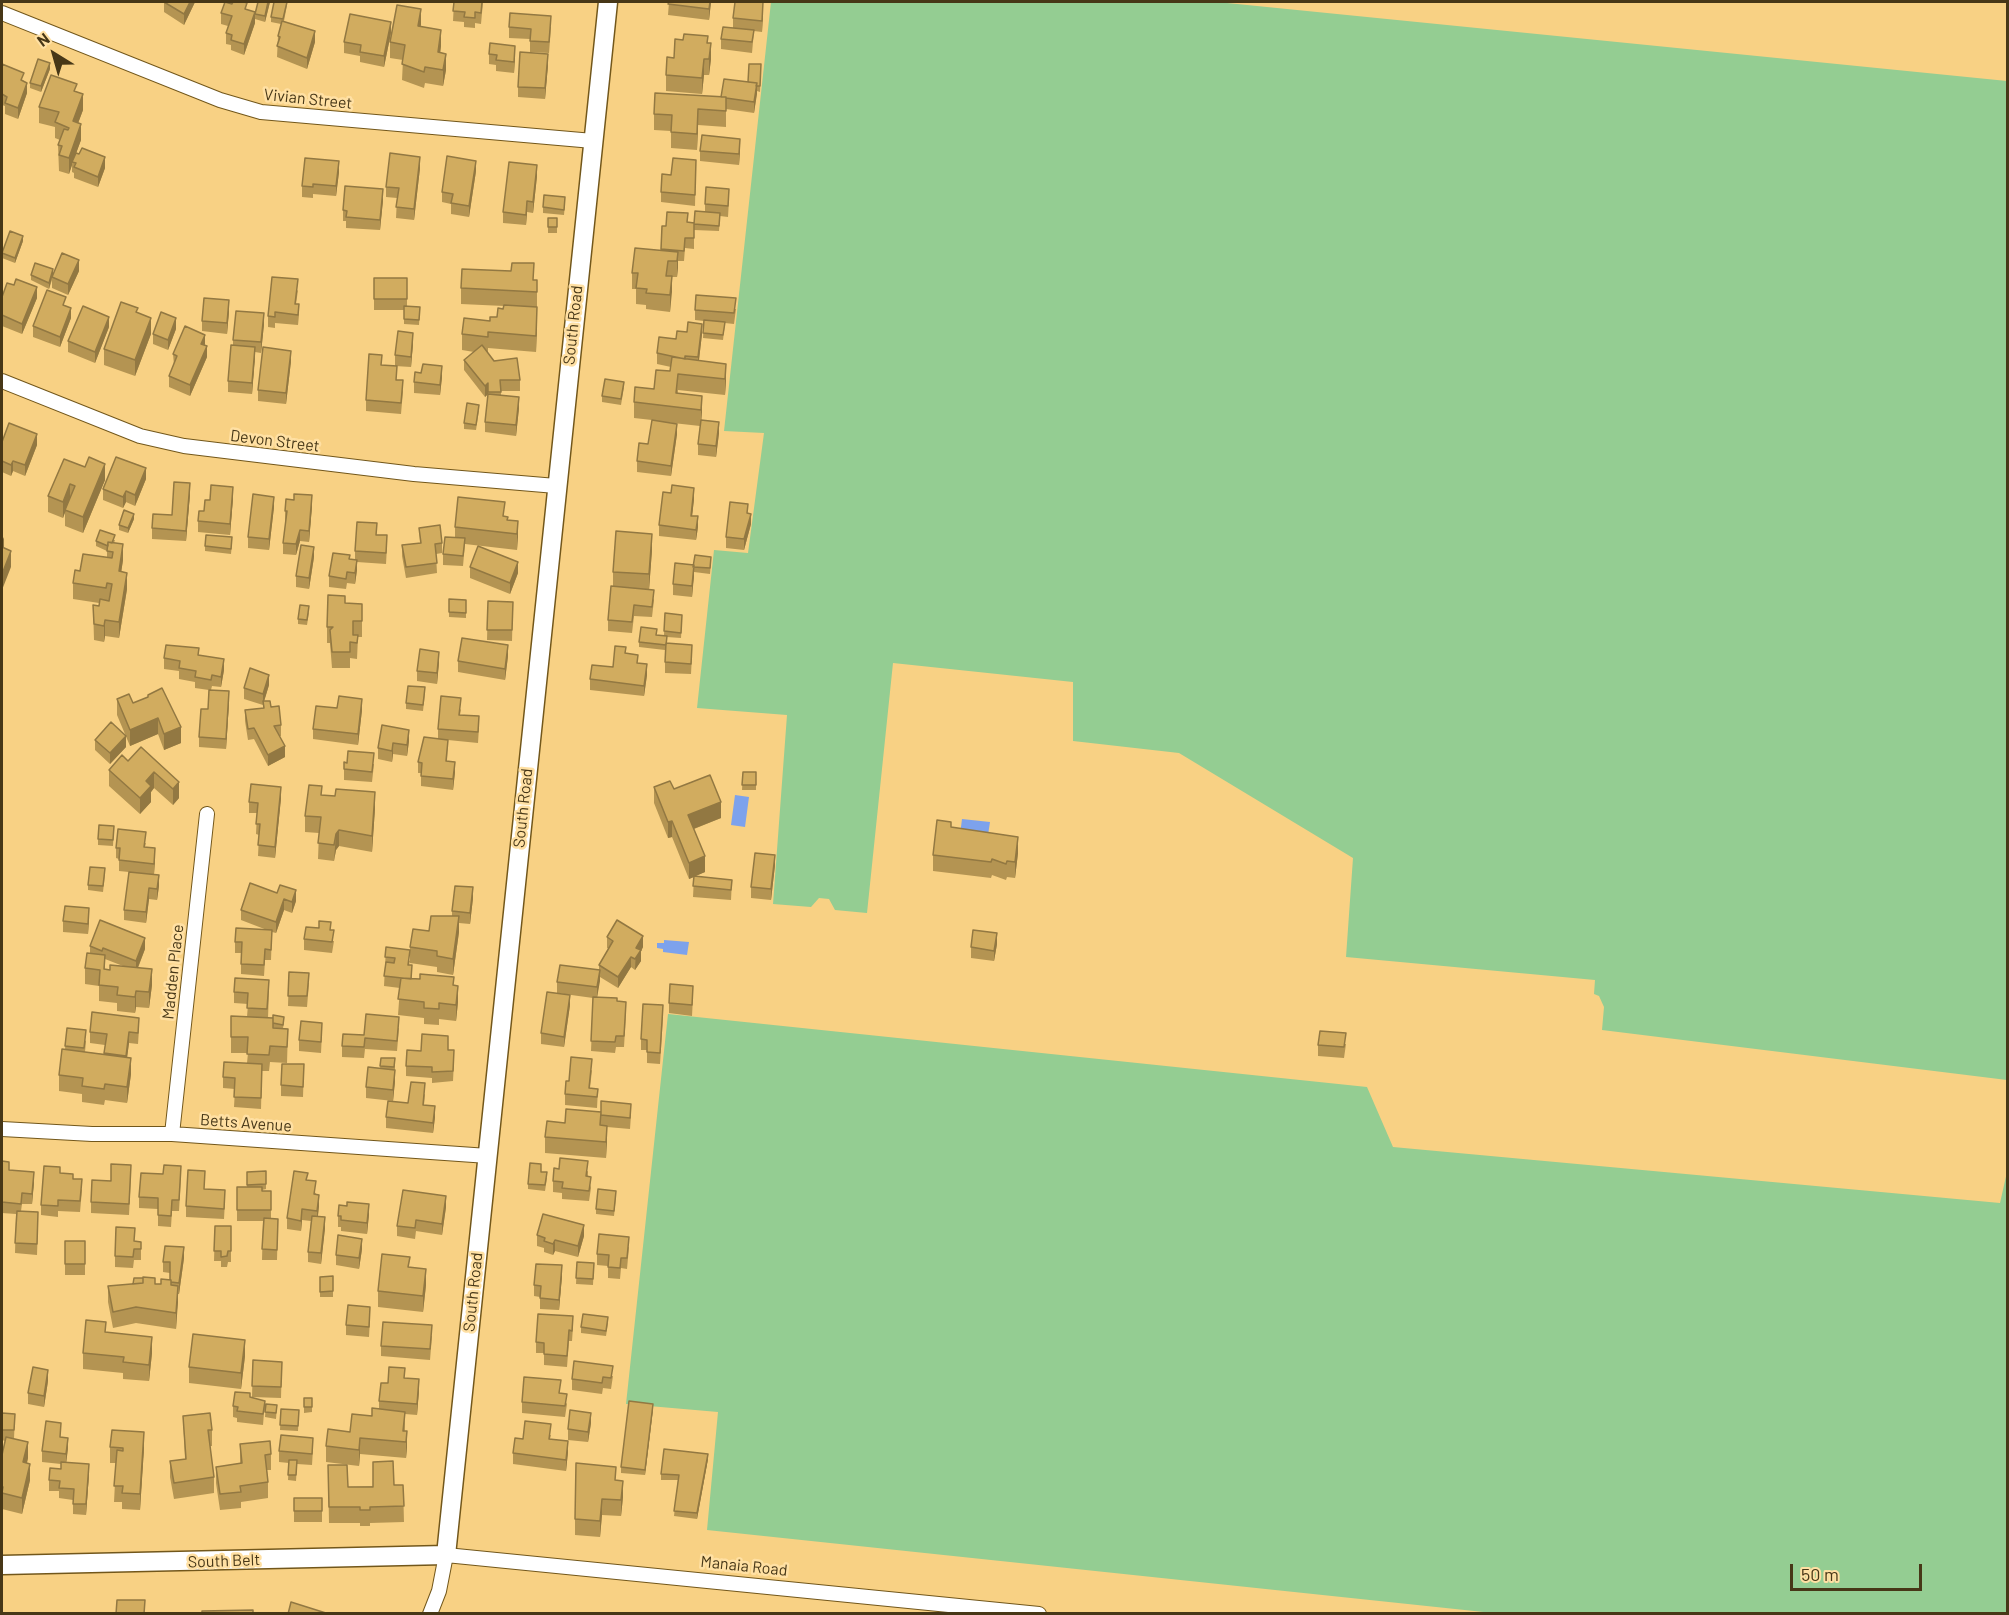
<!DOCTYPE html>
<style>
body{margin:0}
#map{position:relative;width:2009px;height:1615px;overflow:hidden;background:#f8d184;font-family:Barlow,sans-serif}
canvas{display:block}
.frame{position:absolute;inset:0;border:3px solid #473717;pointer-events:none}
.north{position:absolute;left:24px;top:24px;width:60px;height:60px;-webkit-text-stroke:4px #ffe0a3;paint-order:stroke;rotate:323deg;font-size:16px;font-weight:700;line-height:24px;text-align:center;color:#473717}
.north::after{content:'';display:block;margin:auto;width:21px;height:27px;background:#473717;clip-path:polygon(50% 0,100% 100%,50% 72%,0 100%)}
.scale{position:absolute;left:1790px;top:1564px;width:132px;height:27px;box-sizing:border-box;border:3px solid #473717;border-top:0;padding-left:8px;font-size:18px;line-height:21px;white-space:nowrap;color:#473717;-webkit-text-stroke:4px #ffe0a3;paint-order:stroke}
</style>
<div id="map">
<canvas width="2009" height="1615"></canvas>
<div class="frame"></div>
<div class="north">N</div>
<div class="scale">50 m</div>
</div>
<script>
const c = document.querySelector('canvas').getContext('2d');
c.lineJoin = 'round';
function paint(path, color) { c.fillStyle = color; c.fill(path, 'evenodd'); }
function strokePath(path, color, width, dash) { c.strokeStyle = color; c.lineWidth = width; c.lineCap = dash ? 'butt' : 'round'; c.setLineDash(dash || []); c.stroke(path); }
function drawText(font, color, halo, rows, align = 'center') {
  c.font = font + ' Barlow,sans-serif'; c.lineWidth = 5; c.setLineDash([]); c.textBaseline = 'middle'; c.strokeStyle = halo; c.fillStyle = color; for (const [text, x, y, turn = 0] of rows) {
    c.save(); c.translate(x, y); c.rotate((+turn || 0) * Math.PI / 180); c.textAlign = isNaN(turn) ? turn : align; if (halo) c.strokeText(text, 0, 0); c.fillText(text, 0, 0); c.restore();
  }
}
paint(new Path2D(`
 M 771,2 L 1217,2 L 2007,81 L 2007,1080 L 1602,1030 L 1604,1007 L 1599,996 L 1594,994 L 1595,980 L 1346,957 L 1353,858 L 1179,753 L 1073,741 L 1073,682 L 893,663 L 867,913 L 835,910 L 829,899 L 819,898 L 811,907 L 773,904 L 787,715 L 697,708 L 714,550 L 748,553 L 764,433 L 724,431 Z
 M 668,1014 L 1367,1087 L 1393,1147 L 2000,1203 L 2007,1172 L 2007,1613 L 1493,1613 L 707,1530 L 718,1412 L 626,1404 Z`), '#94cd92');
paint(new Path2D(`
 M 735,795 L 749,797 L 745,827 L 731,825 Z
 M 962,819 L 990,822 L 988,835 L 960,835 Z
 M 664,940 L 689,942 L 687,955 L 663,952 L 663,949 L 657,948 L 657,943 L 664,943 Z`), '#7da2ec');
const minor = new Path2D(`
 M 2,13 L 220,100 L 261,112 L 593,141
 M 2,381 L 140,436 L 184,446 L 414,474 L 556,486
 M 2,1129 L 92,1134 L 172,1134 L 488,1156
 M 172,1134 L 207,814
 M 430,1614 L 439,1591 L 446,1555 L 1039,1614`);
const tertiary = new Path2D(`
 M 2,1565 L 446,1555 L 608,2`);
strokePath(minor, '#72571b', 16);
strokePath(tertiary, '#72571b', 21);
strokePath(minor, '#fff', 14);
strokePath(tertiary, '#fff', 18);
paint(new Path2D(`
 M 164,2 L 195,2 L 184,25 L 164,12 Z
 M 258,2 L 270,2 L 265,22 L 255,19 L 255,14 Z
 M 454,2 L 483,2 L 481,24 L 475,23 L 475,28 L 464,27 L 464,22 L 453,21 Z
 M 669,2 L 711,2 L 709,20 L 668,15 Z
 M 287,5 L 284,21 L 315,42 L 307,69 L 277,57 L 278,36 L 281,24 L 271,22 L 271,17 Z
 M 247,9 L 255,23 L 244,55 L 231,50 L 231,45 L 226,44 L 226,33 L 228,26 L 221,24 L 221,13 Z
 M 763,12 L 762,32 L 754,31 L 752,53 L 721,49 L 721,39 L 733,28 L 733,18 Z
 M 421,26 L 441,46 L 440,53 L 446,70 L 443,86 L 425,83 L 424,88 L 402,80 L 403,60 L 390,58 L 390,42 Z
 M 509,27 L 551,27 L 549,53 L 530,52 L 530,39 L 509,38 Z
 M 391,33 L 384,67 L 360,62 L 360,56 L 344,53 L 344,42 Z
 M 708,43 L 711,59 L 709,75 L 704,75 L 702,94 L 666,91 L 666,75 L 674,58 Z
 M 489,54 L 515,56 L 514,73 L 496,71 L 496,65 L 489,64 Z
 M 2,64 L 24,81 L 27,93 L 18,119 L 5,114 L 5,106 L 2,105 Z
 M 761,64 L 760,92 L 757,91 L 754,113 L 726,109 L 726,127 L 698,125 L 697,150 L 671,148 L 671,131 L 654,130 L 654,114 L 721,97 L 748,82 Z
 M 548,65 L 545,99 L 518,97 L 518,87 Z
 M 50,69 L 41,92 L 30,88 L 30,83 Z
 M 77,92 L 83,110 L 78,123 L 81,140 L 76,153 L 105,168 L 98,187 L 74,178 L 74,173 L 72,172 L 72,165 L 69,174 L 59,171 L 58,145 L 60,140 L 55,138 L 55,127 L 39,123 L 39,107 Z
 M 740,150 L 739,165 L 700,161 L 700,151 Z
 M 696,160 L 695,206 L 661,202 L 661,192 L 671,175 Z
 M 420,168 L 414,220 L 396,218 L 397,198 L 386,197 L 386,187 Z
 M 476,171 L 469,217 L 451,214 L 451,204 L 442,202 L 442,192 Z
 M 339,172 L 336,196 L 313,194 L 313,198 L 302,197 L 302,186 Z
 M 537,176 L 533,213 L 527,212 L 526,225 L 503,223 L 503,212 Z
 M 383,200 L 380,230 L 346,228 L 346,221 L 343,221 L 343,210 Z
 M 729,200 L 728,217 L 720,216 L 719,231 L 694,230 L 694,249 L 685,248 L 684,261 L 678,261 L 677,277 L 672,277 L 670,312 L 646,309 L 646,305 L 636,304 L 636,289 L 632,289 L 632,273 L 661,251 L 662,226 L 666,226 L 688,222 L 694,223 L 705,212 L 705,204 Z
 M 565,203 L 564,215 L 543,213 L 543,207 Z
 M 548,218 L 557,218 L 557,233 L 548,233 Z
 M 23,241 L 15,263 L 2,258 L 2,252 Z
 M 79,271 L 68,295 L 52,288 L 52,280 L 49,289 L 31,280 L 31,275 Z
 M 374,278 L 407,278 L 407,306 L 420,307 L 419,325 L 404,324 L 404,310 L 374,310 Z
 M 534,280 L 537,280 L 537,323 L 536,352 L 488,348 L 488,353 L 494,361 L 520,380 L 520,391 L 501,391 L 501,395 L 519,408 L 516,436 L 485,432 L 485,422 L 488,394 L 485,397 L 464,370 L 464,360 L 474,352 L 462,350 L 462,334 L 497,317 L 503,309 L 504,306 L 461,304 L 461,288 Z
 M 298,290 L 296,304 L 299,315 L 298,325 L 275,323 L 275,328 L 268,327 L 268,316 Z
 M 2,297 L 37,298 L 22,334 L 2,326 Z
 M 66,306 L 71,318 L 60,347 L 33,337 L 33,326 Z
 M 736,309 L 734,324 L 725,323 L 723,340 L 703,338 L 704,321 L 695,320 L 695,310 Z
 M 229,311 L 227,334 L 202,331 L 202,321 Z
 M 138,313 L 151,334 L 135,376 L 104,365 L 104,349 Z
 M 264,324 L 261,353 L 255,352 L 252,394 L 228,392 L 228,381 L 233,346 L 233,340 Z
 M 109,327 L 95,363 L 68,352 L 68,341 Z
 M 176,329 L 168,350 L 153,344 L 153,334 Z
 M 702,334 L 699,360 L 726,380 L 725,395 L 678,390 L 678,393 L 702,396 L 701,420 L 719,433 L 716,457 L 698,455 L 698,444 L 700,426 L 655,421 L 677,434 L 671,476 L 637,472 L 637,461 L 648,444 L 652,420 L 634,418 L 634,402 L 654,389 L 670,371 L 671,367 L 657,364 L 657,353 L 676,339 Z
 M 413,343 L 411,367 L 395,366 L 395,355 Z
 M 205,346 L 207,357 L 190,396 L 169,387 L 169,376 L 174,365 L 173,354 Z
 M 291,361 L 286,404 L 258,401 L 258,390 Z
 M 382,365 L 397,380 L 403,391 L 401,414 L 366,411 L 366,400 Z
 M 442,377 L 440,395 L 414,393 L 414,382 Z
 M 624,387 L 621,405 L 602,402 L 602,396 Z
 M 479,410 L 476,430 L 464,429 L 464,423 Z
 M 2,442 L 37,445 L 25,476 L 13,471 L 11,476 L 2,472 Z
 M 85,467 L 105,480 L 83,533 L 65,526 L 65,511 L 63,518 L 48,512 L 48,496 Z
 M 146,479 L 135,506 L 126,502 L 123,508 L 103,500 L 103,489 Z
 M 190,494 L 186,541 L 152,539 L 152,528 L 172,515 Z
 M 233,498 L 230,535 L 198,532 L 198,521 L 210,500 Z
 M 694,499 L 692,516 L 698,527 L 696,540 L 659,536 L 659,525 Z
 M 294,500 L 312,506 L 309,542 L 300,541 L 296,555 L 283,554 L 283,543 L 286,522 L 285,521 L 285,511 Z
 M 274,507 L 269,550 L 248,548 L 248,537 Z
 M 748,513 L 751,524 L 744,550 L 726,548 L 726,537 Z
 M 505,516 L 508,520 L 518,521 L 517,550 L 465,544 L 463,566 L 443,565 L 443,554 L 455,538 L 455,527 Z
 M 134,519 L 128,533 L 119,530 L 119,525 Z
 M 419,528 L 442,543 L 442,553 L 436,554 L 437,573 L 406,578 L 402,556 L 402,545 L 420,543 Z
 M 377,535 L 387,546 L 386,564 L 357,562 L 357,570 L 355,584 L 347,583 L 346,589 L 329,587 L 329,576 L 350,559 L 355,559 L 355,551 Z
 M 115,540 L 114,543 L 123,560 L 121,572 L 127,589 L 119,638 L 105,636 L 104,642 L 94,640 L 93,605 L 99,606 L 99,603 L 73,599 L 73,583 L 107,558 L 107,551 L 96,546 L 96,541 Z
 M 232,543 L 231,554 L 205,551 L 205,546 Z
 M 652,550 L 649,589 L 654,600 L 652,617 L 634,616 L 632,633 L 608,631 L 608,620 L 613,586 L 613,572 Z
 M 314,557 L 309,589 L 296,587 L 296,576 Z
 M 711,562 L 710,574 L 694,572 L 692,597 L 673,595 L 673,584 L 694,565 Z
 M 470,567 L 518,573 L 510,594 L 470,578 Z
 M 449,599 L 466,600 L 466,618 L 449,617 Z
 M 488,601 L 513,602 L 512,641 L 487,640 Z
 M 345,603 L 362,604 L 362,637 L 358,637 L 357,659 L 350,658 L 350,668 L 332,668 L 330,643 L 327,643 L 327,627 Z
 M 309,612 L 307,625 L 298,624 L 298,619 Z
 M 665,613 L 682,620 L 681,638 L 667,637 L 667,643 L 692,655 L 691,674 L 665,673 L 665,650 L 639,647 L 639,642 L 657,635 L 664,635 Z
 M 626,653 L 647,675 L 644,696 L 590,690 L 590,679 L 613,667 Z
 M 199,655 L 224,670 L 221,687 L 212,686 L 211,690 L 229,702 L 226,749 L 199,747 L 199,737 L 208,709 L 209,690 L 195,688 L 195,682 L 179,679 L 179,671 L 164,669 L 164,658 Z
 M 508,656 L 505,680 L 458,672 L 458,661 Z
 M 439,662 L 437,684 L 417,681 L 417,671 Z
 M 269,685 L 264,701 L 271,707 L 281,725 L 281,736 L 280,736 L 285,757 L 268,766 L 254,739 L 248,740 L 245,721 L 245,710 L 263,708 L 263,704 L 263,705 L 244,699 L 244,688 Z
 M 425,693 L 423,711 L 406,709 L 406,703 Z
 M 148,695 L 181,743 L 164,750 L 158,734 L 130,746 L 117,715 L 117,699 L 133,703 L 148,697 Z
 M 461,709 L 460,715 L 479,727 L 478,743 L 448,740 L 447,761 L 455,772 L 453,790 L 421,786 L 421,773 L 418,773 L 418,762 L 438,738 L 438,729 Z
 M 362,710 L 358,745 L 313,739 L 313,729 Z
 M 382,725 L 409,741 L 407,756 L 393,754 L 392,762 L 378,759 L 378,748 Z
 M 95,740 L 126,747 L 110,764 L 95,750 Z
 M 128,761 L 179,782 L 179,798 L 173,805 L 154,788 L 151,792 L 151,802 L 140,814 L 109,786 L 109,770 Z
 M 347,763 L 374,764 L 372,782 L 344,780 L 344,769 Z
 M 743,772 L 756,772 L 756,790 L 742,790 Z
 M 654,787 L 674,789 L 721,818 L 694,829 L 705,872 L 695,876 L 732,880 L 731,900 L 693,897 L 694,877 L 689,879 L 672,837 L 668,838 L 654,803 Z
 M 322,795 L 375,808 L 372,852 L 339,846 L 336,850 L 334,861 L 318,859 L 319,833 L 305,832 L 305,816 Z
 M 281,798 L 275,858 L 258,856 L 259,835 L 256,834 L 257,813 L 249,813 L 249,802 Z
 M 114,826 L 113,846 L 98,845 L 98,839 Z
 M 951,827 L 1018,853 L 1015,878 L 1007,877 L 1006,880 L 992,875 L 991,878 L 933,871 L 933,855 Z
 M 146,843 L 145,847 L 155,859 L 154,874 L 159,886 L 157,900 L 149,899 L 146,923 L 124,920 L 124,910 L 129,872 L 119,871 L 119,859 L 116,858 L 116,848 Z
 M 775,865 L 771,900 L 751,898 L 751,887 Z
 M 105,874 L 103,892 L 88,890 L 88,885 Z
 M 250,883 L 296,901 L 292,913 L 284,910 L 276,933 L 272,932 L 271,960 L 265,960 L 264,976 L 241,974 L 241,953 L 235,953 L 235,942 L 267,930 L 241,920 L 241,910 Z
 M 473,898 L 470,924 L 459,923 L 459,932 L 453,975 L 437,972 L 437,967 L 410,963 L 410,947 L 429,931 L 452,916 L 452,911 Z
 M 89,919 L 88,934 L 63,932 L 63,921 Z
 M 607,937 L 643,947 L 641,951 L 641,961 L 635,970 L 631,967 L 618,988 L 600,977 L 597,997 L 617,1001 L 626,1013 L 624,1047 L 616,1047 L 615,1053 L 591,1051 L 593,998 L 557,993 L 557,982 L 599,970 L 599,965 L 609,949 L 607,948 Z
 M 304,939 L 334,941 L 332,953 L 304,950 Z
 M 997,944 L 994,961 L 971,958 L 971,947 Z
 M 90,946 L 145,949 L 138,968 L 152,985 L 149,1008 L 136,1007 L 135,1013 L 117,1011 L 117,1003 L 99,1001 L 99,986 L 85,984 L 85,968 L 90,954 ZM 105,959 L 123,966 L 110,970 L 105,969 Z
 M 386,947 L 410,961 L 409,965 L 412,979 L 454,986 L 458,1002 L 456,1021 L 439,1019 L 439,1025 L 424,1024 L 424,1018 L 398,1015 L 400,988 L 384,986 Z
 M 289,972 L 309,983 L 307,1007 L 288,1006 Z
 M 269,991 L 268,1018 L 284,1023 L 283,1028 L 288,1029 L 287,1063 L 270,1062 L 269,1071 L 262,1071 L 261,1109 L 234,1107 L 235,1089 L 223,1088 L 223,1077 L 247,1063 L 248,1053 L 231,1053 L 231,1037 L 247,1017 L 248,1004 L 234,1003 L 234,992 Z
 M 693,997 L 692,1016 L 669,1013 L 669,1003 Z
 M 570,1005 L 564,1047 L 541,1044 L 541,1033 Z
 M 663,1016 L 660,1064 L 647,1063 L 647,1050 L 641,1050 L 641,1039 Z
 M 67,1028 L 86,1041 L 85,1052 L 104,1054 L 105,1045 L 90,1043 L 90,1032 L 139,1029 L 138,1044 L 129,1043 L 127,1057 L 131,1074 L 127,1103 L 105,1100 L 104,1105 L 82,1102 L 82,1094 L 59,1091 L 59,1075 L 65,1049 Z
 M 399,1028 L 397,1051 L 365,1049 L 364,1058 L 342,1057 L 342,1046 L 364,1035 Z
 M 322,1033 L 321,1053 L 299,1051 L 299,1040 Z
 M 1346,1044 L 1344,1058 L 1318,1056 L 1318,1045 Z
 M 448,1050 L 454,1061 L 453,1081 L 432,1083 L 432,1078 L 406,1076 L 406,1066 L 421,1051 Z
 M 381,1058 L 395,1058 L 395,1081 L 393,1101 L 366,1098 L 366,1087 L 380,1069 Z
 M 304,1064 L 303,1097 L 281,1096 L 281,1085 Z
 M 592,1070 L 590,1088 L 598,1089 L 597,1108 L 565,1105 L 565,1094 L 569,1081 Z
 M 425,1094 L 424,1105 L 435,1117 L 433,1133 L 386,1128 L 386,1117 L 408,1103 Z
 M 566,1109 L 631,1115 L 630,1129 L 607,1127 L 606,1158 L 545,1153 L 545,1137 L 565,1123 Z
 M 2,1161 L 9,1170 L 34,1182 L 32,1204 L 22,1204 L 21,1211 L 38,1223 L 37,1255 L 15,1253 L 16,1214 L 2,1213 Z
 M 588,1171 L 588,1177 L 591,1188 L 589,1201 L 562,1199 L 562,1193 L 553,1192 L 553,1181 Z
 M 247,1172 L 266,1184 L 266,1189 L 262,1190 L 262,1191 L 271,1191 L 271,1219 L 278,1219 L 277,1260 L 262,1260 L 263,1221 L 237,1221 L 237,1187 L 247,1187 Z
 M 541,1172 L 547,1178 L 545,1191 L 528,1189 L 528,1184 Z
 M 131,1175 L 129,1215 L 91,1213 L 91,1202 L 111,1181 Z
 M 181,1176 L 179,1211 L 172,1211 L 171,1227 L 158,1226 L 158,1209 L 139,1208 L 139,1197 Z
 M 73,1179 L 82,1190 L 80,1212 L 58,1211 L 58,1217 L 41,1215 L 41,1205 Z
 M 308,1180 L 316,1194 L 319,1206 L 318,1216 L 325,1228 L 321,1264 L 308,1262 L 308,1252 L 311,1221 L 302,1220 L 301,1231 L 287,1229 L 287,1218 Z
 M 205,1189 L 225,1200 L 224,1219 L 186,1217 L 186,1206 Z
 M 616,1197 L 614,1216 L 596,1214 L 596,1209 Z
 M 446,1207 L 442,1235 L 416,1231 L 415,1239 L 397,1236 L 397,1226 Z
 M 369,1214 L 367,1234 L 341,1231 L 341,1227 L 338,1227 L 338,1216 Z
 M 215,1226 L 231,1226 L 231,1262 L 228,1262 L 227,1267 L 221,1267 L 221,1261 L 214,1261 Z
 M 537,1235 L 584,1236 L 578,1257 L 555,1251 L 553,1255 L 544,1252 L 544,1248 L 537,1246 Z
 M 65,1241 L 85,1241 L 85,1275 L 65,1275 Z
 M 135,1241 L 141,1242 L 141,1260 L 134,1260 L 133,1268 L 115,1267 L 115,1256 Z
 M 629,1247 L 627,1269 L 621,1268 L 620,1279 L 608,1278 L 608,1266 L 597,1265 L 597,1254 Z
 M 362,1249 L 359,1269 L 336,1265 L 336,1255 Z
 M 184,1258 L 179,1294 L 178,1294 L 176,1329 L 136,1323 L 113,1328 L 108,1302 L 108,1286 L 161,1284 L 170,1280 L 170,1273 L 163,1272 L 163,1262 Z
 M 577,1262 L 594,1263 L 593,1285 L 576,1284 Z
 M 410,1267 L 426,1285 L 423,1312 L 378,1307 L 378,1291 Z
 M 333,1276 L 333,1297 L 320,1297 L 320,1277 Z
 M 562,1276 L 559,1310 L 540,1309 L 540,1297 L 534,1296 L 534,1285 Z
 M 370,1318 L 369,1337 L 346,1335 L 346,1325 Z
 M 608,1323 L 606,1336 L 581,1333 L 581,1327 Z
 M 573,1327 L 572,1341 L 569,1341 L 567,1367 L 544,1365 L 544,1353 L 536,1353 L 536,1342 Z
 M 106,1333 L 152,1353 L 149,1381 L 123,1379 L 123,1373 L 83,1369 L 83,1353 Z
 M 432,1336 L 430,1360 L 381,1356 L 381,1346 Z
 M 245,1356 L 241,1389 L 189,1383 L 189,1367 Z
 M 253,1360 L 282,1362 L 281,1398 L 252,1397 Z
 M 613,1376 L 611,1389 L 603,1388 L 602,1394 L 572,1390 L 572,1379 Z
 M 405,1378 L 419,1390 L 417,1415 L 405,1414 L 405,1431 L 407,1447 L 406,1458 L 360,1454 L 359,1466 L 326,1462 L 326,1446 L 350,1432 L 379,1409 L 379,1401 L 388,1383 Z
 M 48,1381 L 44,1407 L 28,1404 L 28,1393 Z
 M 560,1393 L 567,1404 L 565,1417 L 522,1413 L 522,1402 Z
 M 304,1398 L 312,1398 L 312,1412 L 304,1413 Z
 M 265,1401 L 263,1425 L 237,1422 L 237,1418 L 233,1417 L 233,1406 Z
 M 266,1404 L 277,1405 L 276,1419 L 265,1417 Z
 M 281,1409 L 299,1410 L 298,1431 L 280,1430 Z
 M 653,1409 L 645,1475 L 621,1473 L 621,1467 Z
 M 2,1413 L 15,1414 L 14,1439 L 28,1458 L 27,1463 L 30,1480 L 22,1514 L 2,1509 L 2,1455 L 5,1441 L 2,1440 Z
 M 183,1416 L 212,1430 L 212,1446 L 210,1446 L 214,1477 L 214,1493 L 174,1499 L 170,1477 L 170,1461 L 185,1459 Z
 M 591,1423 L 588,1442 L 568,1440 L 568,1429 Z
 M 551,1435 L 550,1439 L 568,1452 L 566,1471 L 513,1464 L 513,1453 L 523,1439 Z
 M 61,1437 L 68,1448 L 66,1462 L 89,1474 L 86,1515 L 73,1514 L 73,1500 L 59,1498 L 59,1491 L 49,1491 L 49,1480 L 61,1469 L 61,1464 L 42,1462 L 42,1451 Z
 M 240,1444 L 271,1454 L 271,1470 L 267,1470 L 268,1482 L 268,1498 L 241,1502 L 241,1508 L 220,1510 L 216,1483 L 216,1467 L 240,1464 Z
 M 110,1447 L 144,1448 L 140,1510 L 122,1509 L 122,1502 L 114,1502 L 116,1463 L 110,1463 Z
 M 313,1449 L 312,1465 L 297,1464 L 296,1481 L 288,1480 L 289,1463 L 279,1462 L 279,1451 Z
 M 708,1459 L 697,1519 L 674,1516 L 678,1480 L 661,1480 L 661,1474 Z
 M 328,1465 L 348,1487 L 403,1485 L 404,1522 L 370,1523 L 370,1526 L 360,1526 L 360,1523 L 329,1523 Z
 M 616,1481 L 623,1497 L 621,1516 L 602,1515 L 600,1537 L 575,1535 L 575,1519 Z
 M 294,1498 L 322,1498 L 322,1522 L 294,1522 Z`), '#b49452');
paint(new Path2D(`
 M 190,2 L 195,2 L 184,25 L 184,14 Z
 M 268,2 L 270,2 L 265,22 L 265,16 Z
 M 710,2 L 711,2 L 709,20 L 709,9 Z
 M 763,2 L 763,12 L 762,32 L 762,21 Z
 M 421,9 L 421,25 L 418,42 L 418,26 Z
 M 255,12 L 255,23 L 244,55 L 244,44 Z
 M 391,22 L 391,33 L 384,67 L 384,56 Z
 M 441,30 L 441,46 L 438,68 L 438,52 Z
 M 315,31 L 315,42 L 307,69 L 307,58 Z
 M 711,43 L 711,59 L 709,75 L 709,59 Z
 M 515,46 L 515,56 L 514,73 L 514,62 Z
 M 446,54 L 446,70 L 443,86 L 443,70 Z
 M 548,54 L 548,65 L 545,99 L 545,88 Z
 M 704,59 L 704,75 L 702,94 L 702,78 Z
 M 50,63 L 50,69 L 41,92 L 41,86 Z
 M 27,83 L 27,93 L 18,119 L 18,108 Z
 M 757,83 L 757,94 L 754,113 L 754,102 Z
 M 83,94 L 83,110 L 73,137 L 73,121 Z
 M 698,109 L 698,125 L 697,150 L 697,134 Z
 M 81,124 L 81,140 L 73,162 L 72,162 L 72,165 L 69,174 L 69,158 Z
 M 740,139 L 740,150 L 739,165 L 739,154 Z
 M 105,157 L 105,168 L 98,187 L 98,177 Z
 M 420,157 L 420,168 L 414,220 L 414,209 Z
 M 339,161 L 339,172 L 336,196 L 336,186 Z
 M 476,161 L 476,171 L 469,217 L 469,206 Z
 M 537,165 L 537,176 L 533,213 L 533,202 Z
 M 383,189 L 383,200 L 380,230 L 380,220 Z
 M 527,201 L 527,212 L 526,225 L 526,215 Z
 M 23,236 L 23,241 L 15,263 L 15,258 Z
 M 678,252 L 678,268 L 677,277 L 677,261 Z
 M 79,260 L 79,271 L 68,295 L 68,284 Z
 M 53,269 L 53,274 L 52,277 L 49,289 L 49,283 Z
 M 672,276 L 672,292 L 670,312 L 670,295 Z
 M 37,287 L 37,298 L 22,334 L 22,324 Z
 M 229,300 L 229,311 L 227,334 L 227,323 Z
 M 537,307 L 537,323 L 536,352 L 536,336 Z
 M 71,308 L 71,318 L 60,347 L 60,337 Z
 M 264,313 L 264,324 L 261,353 L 261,342 Z
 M 109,317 L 109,327 L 95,363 L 95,352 Z
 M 151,318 L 151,334 L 135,376 L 135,360 Z
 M 176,318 L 176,329 L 168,350 L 168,340 Z
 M 702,324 L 702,334 L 698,368 L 698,357 Z
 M 413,333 L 413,343 L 411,367 L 411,357 Z
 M 205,335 L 205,345 L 201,344 Z
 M 207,346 L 207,357 L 190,396 L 190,385 Z
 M 255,347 L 255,358 L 252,394 L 252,383 Z
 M 291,351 L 291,361 L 286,404 L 286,393 Z
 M 726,364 L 726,380 L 725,395 L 725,379 Z
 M 442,366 L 442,377 L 440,395 L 440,385 Z
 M 488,383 L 488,394 L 485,397 L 485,386 Z
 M 702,396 L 702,412 L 701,426 L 701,410 Z
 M 519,397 L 519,408 L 516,436 L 516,425 Z
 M 719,422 L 719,433 L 716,457 L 716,446 Z
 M 677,424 L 677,434 L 671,476 L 671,466 Z
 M 37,434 L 37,445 L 25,476 L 25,465 Z
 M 13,461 L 13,471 L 11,476 L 11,465 Z
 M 105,464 L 105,480 L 83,533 L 83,517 Z
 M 146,468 L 146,479 L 135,506 L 135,495 Z
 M 190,483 L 190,494 L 186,541 L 186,531 Z
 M 70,484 L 70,500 L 63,518 L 63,502 Z
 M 233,487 L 233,498 L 230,535 L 230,524 Z
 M 694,488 L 694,499 L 691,526 L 691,516 Z
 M 126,491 L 126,502 L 123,508 L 123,497 Z
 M 312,495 L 312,506 L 309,542 L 309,531 Z
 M 274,497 L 274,507 L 269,550 L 269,539 Z
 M 134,514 L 134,519 L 128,533 L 128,528 Z
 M 751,514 L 751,524 L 744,550 L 744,539 Z
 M 698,516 L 698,527 L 696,540 L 696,530 Z
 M 518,521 L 518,537 L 517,550 L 517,534 Z
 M 300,530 L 300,541 L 296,555 L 296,544 Z
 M 652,534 L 652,550 L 649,590 L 649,574 Z
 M 4,537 L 4,553 L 2,557 L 2,541 Z
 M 123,544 L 123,560 L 119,587 L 119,571 Z
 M 314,547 L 314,557 L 309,589 L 309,578 Z
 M 11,551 L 11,567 L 2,590 L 2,574 Z
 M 357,560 L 357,570 L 355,584 L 355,573 Z
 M 518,562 L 518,573 L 510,594 L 510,583 Z
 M 694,565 L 694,576 L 692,597 L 692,586 Z
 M 127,573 L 127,589 L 119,638 L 119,622 Z
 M 105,620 L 105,636 L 104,642 L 104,626 Z
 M 508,645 L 508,656 L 505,680 L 505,669 Z
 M 439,652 L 439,662 L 437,684 L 437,673 Z
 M 224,659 L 224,670 L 221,687 L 221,677 Z
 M 647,664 L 647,675 L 644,696 L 644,686 Z
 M 269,675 L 269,685 L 263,705 L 263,694 Z
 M 229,691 L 229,702 L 226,749 L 226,739 Z
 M 362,699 L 362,710 L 358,745 L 358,734 Z
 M 158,718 L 158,734 L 130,746 L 130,730 Z
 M 181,727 L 181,743 L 164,750 L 164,734 Z
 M 409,730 L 409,741 L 407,756 L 407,745 Z
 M 126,736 L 126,747 L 110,764 L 110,753 Z
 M 393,743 L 393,754 L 392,762 L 392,751 Z
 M 285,746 L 285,757 L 268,766 L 268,755 Z
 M 455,762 L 455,772 L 453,790 L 453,779 Z
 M 154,772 L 154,788 L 151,792 L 151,802 L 140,814 L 140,798 L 146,781 Z
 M 179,782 L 179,798 L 173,805 L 173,789 Z
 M 281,787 L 281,798 L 275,858 L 275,847 Z
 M 375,792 L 375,808 L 372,852 L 372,836 Z
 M 721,802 L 721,818 L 688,831 L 688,815 Z
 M 672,821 L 672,837 L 668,838 L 668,822 Z
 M 339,830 L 339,846 L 336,850 L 334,861 L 336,834 Z
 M 1018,837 L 1018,853 L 1015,878 L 1015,862 Z
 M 155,848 L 155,859 L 154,874 L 154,864 Z
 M 775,855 L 775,865 L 771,900 L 771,889 Z
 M 705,856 L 705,872 L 689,879 L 689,863 Z
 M 159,875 L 159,886 L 157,900 L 157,889 Z
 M 473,887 L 473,898 L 470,924 L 470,913 Z
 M 149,888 L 149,899 L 146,923 L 146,912 Z
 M 296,890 L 296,901 L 292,913 L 292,902 Z
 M 284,899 L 284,910 L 276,933 L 276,922 Z
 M 89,908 L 89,919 L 88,934 L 88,924 Z
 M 459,916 L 459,932 L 453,975 L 453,959 Z
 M 997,933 L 997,944 L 994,961 L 994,951 Z
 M 643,936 L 643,947 L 641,951 L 641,961 L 635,970 L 636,948 Z
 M 145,938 L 145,949 L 136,972 L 136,961 Z
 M 631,957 L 631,967 L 618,988 L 618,977 Z
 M 152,969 L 152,985 L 149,1008 L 149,992 Z
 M 600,970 L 600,981 L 597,998 L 597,987 Z
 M 458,986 L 458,1002 L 456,1021 L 456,1005 Z
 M 136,991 L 136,1007 L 135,1013 L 135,997 Z
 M 570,995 L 570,1005 L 564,1047 L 564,1037 Z
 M 129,1032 L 129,1043 L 126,1066 L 126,1056 Z
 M 131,1058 L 131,1074 L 127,1103 L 127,1087 Z
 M 395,1070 L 395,1081 L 393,1101 L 393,1090 Z
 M 435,1106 L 435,1117 L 433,1133 L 433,1123 Z
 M 607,1126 L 607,1142 L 606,1158 L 606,1142 Z
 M 34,1172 L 34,1182 L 32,1204 L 32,1194 Z
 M 319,1195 L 319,1206 L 317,1222 L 317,1211 Z
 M 446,1196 L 446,1207 L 442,1235 L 442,1224 Z
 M 369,1204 L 369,1214 L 367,1234 L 367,1223 Z
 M 302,1209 L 302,1220 L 301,1231 L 301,1221 Z
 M 325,1217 L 325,1228 L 321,1264 L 321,1253 Z
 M 584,1225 L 584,1236 L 578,1257 L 578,1246 Z
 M 362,1239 L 362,1249 L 359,1269 L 359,1258 Z
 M 555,1240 L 555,1251 L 553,1255 L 553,1244 Z
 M 184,1247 L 184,1258 L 179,1294 L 179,1283 Z
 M 562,1265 L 562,1276 L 559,1310 L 559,1300 Z
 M 426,1269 L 426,1285 L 423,1312 L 423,1296 Z
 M 178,1286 L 178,1302 L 176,1329 L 176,1313 Z
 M 152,1337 L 152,1353 L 149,1381 L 149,1365 Z
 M 245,1340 L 245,1356 L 241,1389 L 241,1373 Z
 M 48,1370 L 48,1381 L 44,1407 L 44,1396 Z
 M 419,1379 L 419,1390 L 417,1415 L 417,1404 Z
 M 653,1404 L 653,1409 L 645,1475 L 645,1470 Z
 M 591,1413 L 591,1423 L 588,1442 L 588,1432 Z
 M 407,1431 L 407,1447 L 406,1458 L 406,1442 Z
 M 144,1432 L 144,1448 L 140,1510 L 140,1494 Z
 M 68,1438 L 68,1448 L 66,1465 L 66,1454 Z
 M 360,1438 L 360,1454 L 359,1466 L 359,1450 Z
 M 568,1441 L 568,1452 L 566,1471 L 566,1460 Z
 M 28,1442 L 28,1458 L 23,1478 L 23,1462 Z
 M 708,1454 L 708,1459 L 697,1519 L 697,1513 Z
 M 30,1464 L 30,1480 L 22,1514 L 22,1498 Z
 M 89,1464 L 89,1474 L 86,1515 L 86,1504 Z
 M 623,1481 L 623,1497 L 621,1516 L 621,1500 Z
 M 602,1499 L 602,1515 L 600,1537 L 600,1521 Z`), '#927842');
const building = new Path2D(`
 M 164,2 L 190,2 L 184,14 Z
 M 225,2 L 232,4 L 233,2 L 244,2 L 247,3 L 245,9 L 255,12 L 244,44 L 231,40 L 232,35 L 226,33 L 232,16 L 221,13 Z
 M 258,2 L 268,2 L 265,16 L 255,14 Z
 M 274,2 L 287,2 L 283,19 L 271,17 Z
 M 454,2 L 482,2 L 481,13 L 475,12 L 475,18 L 464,17 L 465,12 L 453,11 Z
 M 669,2 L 710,2 L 709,9 L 668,4 Z
 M 735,2 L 763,2 L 762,21 L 733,18 Z
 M 397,5 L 421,9 L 418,26 L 441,30 L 438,52 L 446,54 L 443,70 L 425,67 L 424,72 L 402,64 L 405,45 L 390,42 Z
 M 510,13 L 551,16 L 549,42 L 530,41 L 531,29 L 509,27 Z
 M 350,14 L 391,22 L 384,56 L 360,52 L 361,45 L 344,42 Z
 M 282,21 L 315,31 L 307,58 L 277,46 L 280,37 L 278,36 Z
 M 723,27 L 754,30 L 752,42 L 721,39 Z
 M 684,34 L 708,36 L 707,43 L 711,43 L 709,59 L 704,59 L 702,78 L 666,75 L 667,57 L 674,58 L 675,39 L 683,40 Z
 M 490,43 L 515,46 L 514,62 L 496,60 L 497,55 L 489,54 Z
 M 520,52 L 548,54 L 545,88 L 518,87 Z
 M 38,59 L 50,63 L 41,86 L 30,83 Z
 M 2,64 L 24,73 L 21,80 L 27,83 L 18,108 L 5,103 L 7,97 L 2,94 Z
 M 749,64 L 761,64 L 760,86 L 756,86 L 757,83 L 748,82 Z
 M 51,75 L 77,84 L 74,91 L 83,94 L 73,121 L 81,124 L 69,158 L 59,155 L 62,146 L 58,145 L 64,129 L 68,130 L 69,128 L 55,122 L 59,112 L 39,107 Z
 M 724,79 L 757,83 L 754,102 L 726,98 L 726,97 L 721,97 Z
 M 655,93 L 726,97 L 726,111 L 698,109 L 697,134 L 671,132 L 672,115 L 654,114 Z
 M 702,135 L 740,139 L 739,154 L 700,151 Z
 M 82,148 L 105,157 L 98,177 L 74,167 L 76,163 L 72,162 L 76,153 L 79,154 Z
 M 390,153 L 420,157 L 414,209 L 396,207 L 399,188 L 386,187 Z
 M 447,156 L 476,161 L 469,206 L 451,203 L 453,194 L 442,192 Z
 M 305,158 L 339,161 L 336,186 L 313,184 L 313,187 L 302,186 Z
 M 673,158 L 696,160 L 695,195 L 661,192 L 662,174 L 671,175 Z
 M 509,162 L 537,165 L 533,202 L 527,201 L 526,215 L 503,212 Z
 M 345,186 L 383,189 L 380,220 L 346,217 L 347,211 L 343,210 Z
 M 706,187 L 729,189 L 728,206 L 705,204 Z
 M 544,195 L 565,197 L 564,210 L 543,207 Z
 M 695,211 L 720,213 L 719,226 L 694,224 Z
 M 667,212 L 688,213 L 687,222 L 694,223 L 694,238 L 685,238 L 684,251 L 661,249 L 662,226 L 666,226 Z
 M 548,218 L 557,218 L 557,227 L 548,227 Z
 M 10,231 L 23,236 L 15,258 L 2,253 Z
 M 635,248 L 678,252 L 677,261 L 668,261 L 666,276 L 672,276 L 670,295 L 646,293 L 647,289 L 636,288 L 638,273 L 632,273 Z
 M 62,253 L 79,260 L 68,284 L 52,277 Z
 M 35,263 L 53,269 L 49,283 L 31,275 Z
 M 512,263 L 534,263 L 533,280 L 537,280 L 537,292 L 461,288 L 462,269 L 511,271 Z
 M 272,277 L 298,279 L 295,304 L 299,304 L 298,315 L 275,312 L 275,317 L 268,316 Z
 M 374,278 L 407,278 L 407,299 L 374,299 Z
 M 16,279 L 37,287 L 22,324 L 2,315 L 2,297 L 7,283 L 14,285 Z
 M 47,290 L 66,297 L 63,305 L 71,308 L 60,337 L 33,326 Z
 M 696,295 L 736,298 L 734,313 L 695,310 Z
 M 204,298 L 229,300 L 227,323 L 202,321 Z
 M 121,302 L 138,308 L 136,312 L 151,318 L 135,360 L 104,349 Z
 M 504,305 L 537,307 L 536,336 L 488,332 L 488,337 L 462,334 L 464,318 L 490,321 L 490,317 L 497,317 L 498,308 L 503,309 Z
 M 83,306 L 109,317 L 95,352 L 68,341 Z
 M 404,306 L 420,307 L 419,320 L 404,319 Z
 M 236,311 L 264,313 L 261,342 L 233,340 Z
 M 161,312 L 176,318 L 168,340 L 153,334 Z
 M 704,320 L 725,322 L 723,335 L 703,333 Z
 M 688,322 L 702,324 L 698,357 L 685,356 L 685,359 L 657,353 L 659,337 L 676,339 L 677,331 L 687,332 Z
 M 185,326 L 205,335 L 201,344 L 207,346 L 190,385 L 169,376 L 177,356 L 173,354 Z
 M 398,331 L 413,333 L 411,357 L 395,355 Z
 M 231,345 L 255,347 L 252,383 L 228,381 Z
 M 482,345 L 494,361 L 517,358 L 520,380 L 500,380 L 501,392 L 488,392 L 488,383 L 485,386 L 464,360 Z
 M 263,347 L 291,351 L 286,393 L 258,390 Z
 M 369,354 L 382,355 L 381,365 L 397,366 L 396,380 L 403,380 L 401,403 L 366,400 Z
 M 672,357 L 726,364 L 725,379 L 678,374 L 676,393 L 702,396 L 701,410 L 634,402 L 635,387 L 654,389 L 656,370 L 670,371 Z
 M 423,364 L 442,366 L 440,385 L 414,382 L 415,372 L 421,373 Z
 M 605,379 L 624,382 L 621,399 L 602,396 Z
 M 488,394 L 519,397 L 516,425 L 485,422 Z
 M 467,403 L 479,405 L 476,425 L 464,423 Z
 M 652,420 L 677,424 L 671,466 L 637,461 L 639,443 L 648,444 Z
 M 701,420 L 719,422 L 716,446 L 698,444 Z
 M 9,423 L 37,434 L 25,465 L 13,461 L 11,465 L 2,461 L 2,442 Z
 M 89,457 L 105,464 L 83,517 L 65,510 L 75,486 L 70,484 L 63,502 L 48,496 L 64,459 L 85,467 Z
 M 116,457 L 146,468 L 135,495 L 126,491 L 123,497 L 103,489 Z
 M 174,482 L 190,483 L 186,531 L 152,528 L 153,514 L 172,515 Z
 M 211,485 L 233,487 L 230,524 L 198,521 L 199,511 L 204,511 L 205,500 L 210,500 Z
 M 672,485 L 694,488 L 691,516 L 698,516 L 696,530 L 659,525 L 663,492 L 671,493 Z
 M 253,494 L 274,497 L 269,539 L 248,537 Z
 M 294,494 L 312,495 L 309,531 L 300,530 L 296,544 L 283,543 L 287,511 L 285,511 L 286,499 L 294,500 Z
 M 458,497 L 505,502 L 503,516 L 508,517 L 507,520 L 518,521 L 517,534 L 455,527 Z
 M 730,502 L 748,504 L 747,513 L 751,514 L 744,539 L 726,537 Z
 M 124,510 L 134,514 L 128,528 L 119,525 Z
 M 357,522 L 377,523 L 376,535 L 387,535 L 386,553 L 355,551 Z
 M 440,525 L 442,543 L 435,544 L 437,563 L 406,567 L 402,545 L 421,543 L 419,528 Z
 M 100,530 L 115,535 L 112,543 L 108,542 L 108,546 L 96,541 Z
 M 616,531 L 652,534 L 649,574 L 613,572 Z
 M 206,535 L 232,537 L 231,549 L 205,546 Z
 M 445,537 L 465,538 L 463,556 L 443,554 Z
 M 108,542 L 123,544 L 119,571 L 127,573 L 119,622 L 105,620 L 104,626 L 94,624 L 93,605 L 99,606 L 100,599 L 109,601 L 112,584 L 107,583 L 106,588 L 73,583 L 75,570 L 80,571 L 83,554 L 112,558 L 113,552 L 107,551 Z
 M 301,545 L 314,547 L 309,578 L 296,576 Z
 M 478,546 L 518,562 L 510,583 L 470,567 Z
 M 2,547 L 11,551 L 2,574 Z
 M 333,553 L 350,555 L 349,559 L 357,560 L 355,573 L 347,572 L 346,579 L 329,576 Z
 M 695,555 L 711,557 L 710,568 L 693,567 Z
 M 675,563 L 694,565 L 692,586 L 673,584 Z
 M 611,586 L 654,590 L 652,607 L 634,605 L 632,622 L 608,620 Z
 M 328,595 L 345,596 L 345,603 L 362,604 L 362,621 L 353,621 L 353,635 L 358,635 L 357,643 L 350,642 L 350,652 L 332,652 L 330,630 L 333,627 L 327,627 Z
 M 449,599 L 466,600 L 466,613 L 449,612 Z
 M 488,601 L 513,602 L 512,630 L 487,630 Z
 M 300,605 L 309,606 L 307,620 L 298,619 Z
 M 665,613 L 682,615 L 681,633 L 664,631 Z
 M 641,627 L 657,629 L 656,635 L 667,636 L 666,645 L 639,642 Z
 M 462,638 L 508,645 L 505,669 L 458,661 Z
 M 666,643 L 692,645 L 691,664 L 665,662 Z
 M 166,645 L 199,648 L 198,655 L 224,659 L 221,677 L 212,675 L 211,680 L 195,677 L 196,671 L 179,668 L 180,661 L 164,658 Z
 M 615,646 L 626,647 L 625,653 L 638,655 L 637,663 L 647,664 L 644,686 L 590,679 L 592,665 L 613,667 Z
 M 420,649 L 439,652 L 437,673 L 417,671 Z
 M 250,668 L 269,675 L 263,694 L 244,688 Z
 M 408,686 L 425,687 L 423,705 L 406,703 Z
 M 162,688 L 181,727 L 164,734 L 158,718 L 130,730 L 117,699 L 129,694 L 133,703 L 148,697 L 148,695 Z
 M 209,690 L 229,691 L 226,739 L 199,737 L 201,709 L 208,709 Z
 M 339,696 L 362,699 L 358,734 L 313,729 L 316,706 L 337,708 Z
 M 441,696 L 461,698 L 459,715 L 479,716 L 478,732 L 438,729 Z
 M 263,701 L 270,701 L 271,707 L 279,706 L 281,725 L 274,726 L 285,746 L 268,755 L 254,728 L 248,729 L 245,710 L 264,708 Z
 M 111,722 L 126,736 L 110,753 L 95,740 Z
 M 382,725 L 409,730 L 407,745 L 393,743 L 392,751 L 378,748 Z
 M 424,737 L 448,740 L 446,761 L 455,762 L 453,779 L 421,776 L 422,763 L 418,762 Z
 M 141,747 L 179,782 L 173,789 L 154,772 L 146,781 L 151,786 L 140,798 L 109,770 L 122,755 L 128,761 Z
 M 348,751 L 374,753 L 372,772 L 344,769 L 344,762 L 347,763 Z
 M 743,772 L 756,772 L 756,785 L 742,785 Z
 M 710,775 L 721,802 L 688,815 L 705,856 L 689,863 L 672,821 L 668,822 L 654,787 L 670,781 L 674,789 Z
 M 251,784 L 281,787 L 275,847 L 258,845 L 260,824 L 256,824 L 258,803 L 249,802 Z
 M 309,785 L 322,786 L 321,795 L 335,796 L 336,789 L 375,792 L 372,836 L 339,830 L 336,834 L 334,845 L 318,843 L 321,817 L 305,816 Z
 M 937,820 L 951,822 L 951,827 L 1018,837 L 1015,862 L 1007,861 L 1006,864 L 992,859 L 991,862 L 933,855 Z
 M 99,825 L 114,826 L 113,840 L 98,839 Z
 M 118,829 L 146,832 L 144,847 L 155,848 L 154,864 L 119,860 L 120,848 L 116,848 Z
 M 755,853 L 775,855 L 771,889 L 751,887 Z
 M 90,867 L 105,868 L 103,886 L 88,885 Z
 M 129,872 L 159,875 L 157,889 L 149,888 L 146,912 L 124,910 Z
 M 694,876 L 732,880 L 731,890 L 693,886 Z
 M 250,883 L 277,893 L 280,885 L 296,890 L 292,902 L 284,899 L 276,922 L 241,910 Z
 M 455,886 L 473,887 L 470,913 L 452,911 Z
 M 65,906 L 89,908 L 88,924 L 63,921 Z
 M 431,916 L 459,916 L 453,959 L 437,956 L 437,951 L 410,947 L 413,929 L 429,931 Z
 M 100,920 L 145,938 L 136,961 L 103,948 L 102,951 L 90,946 Z
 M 617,920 L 643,936 L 636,948 L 641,950 L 635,959 L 631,957 L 618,977 L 599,965 L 613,941 L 607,937 Z
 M 319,921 L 331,922 L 330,930 L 334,930 L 332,942 L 304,939 L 306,927 L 319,928 Z
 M 236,928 L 272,930 L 271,950 L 265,949 L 264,965 L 241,964 L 242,942 L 235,942 Z
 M 973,930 L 997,933 L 994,951 L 971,947 Z
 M 386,947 L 410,950 L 408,965 L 412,965 L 411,979 L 384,976 L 386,962 L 394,963 L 395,958 L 385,957 Z
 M 87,953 L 105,955 L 104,969 L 110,970 L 110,965 L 152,969 L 149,992 L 136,991 L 135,997 L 117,995 L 118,987 L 99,985 L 100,970 L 85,968 Z
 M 560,965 L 600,970 L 597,987 L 557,982 Z
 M 289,972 L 309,973 L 307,996 L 288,996 Z
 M 420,974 L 454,977 L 453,985 L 458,986 L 456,1005 L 439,1003 L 439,1009 L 424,1008 L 424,1002 L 398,999 L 401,978 L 420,979 Z
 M 235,978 L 269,980 L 267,1009 L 247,1008 L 248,993 L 234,992 Z
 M 670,984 L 693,986 L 692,1005 L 669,1003 Z
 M 547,992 L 570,995 L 564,1037 L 541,1033 Z
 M 593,997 L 617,998 L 617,1001 L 626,1002 L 624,1036 L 616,1036 L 615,1042 L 591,1041 Z
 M 643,1004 L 663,1005 L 660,1053 L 647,1052 L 647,1040 L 641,1039 Z
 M 92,1012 L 139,1018 L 138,1033 L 129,1032 L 126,1056 L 104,1053 L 107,1034 L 90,1032 Z
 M 366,1014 L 399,1017 L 397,1041 L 365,1038 L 364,1047 L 342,1046 L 343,1034 L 364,1035 Z
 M 273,1015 L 284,1017 L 283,1025 L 273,1023 Z
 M 231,1016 L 273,1018 L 273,1028 L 288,1029 L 287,1047 L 270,1046 L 269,1055 L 247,1054 L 248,1037 L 231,1037 Z
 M 301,1021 L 322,1023 L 321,1042 L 299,1040 Z
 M 67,1028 L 86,1030 L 84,1048 L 65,1046 Z
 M 1320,1031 L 1346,1033 L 1344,1047 L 1318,1045 Z
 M 422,1034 L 448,1036 L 448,1050 L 454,1050 L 453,1071 L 432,1072 L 432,1067 L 406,1066 L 407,1050 L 421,1051 Z
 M 62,1049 L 131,1058 L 127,1087 L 105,1084 L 104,1089 L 82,1086 L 83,1078 L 59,1075 Z
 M 571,1057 L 592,1059 L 589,1088 L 598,1089 L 597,1097 L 565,1094 L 566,1081 L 569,1081 Z
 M 381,1058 L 395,1058 L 394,1067 L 380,1066 Z
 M 224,1062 L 262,1064 L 261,1098 L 234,1097 L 235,1078 L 223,1077 Z
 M 282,1064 L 304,1064 L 303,1087 L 281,1085 Z
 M 368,1067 L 395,1070 L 393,1090 L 366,1087 Z
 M 411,1082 L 425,1083 L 423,1105 L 435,1106 L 433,1123 L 386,1117 L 388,1101 L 408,1103 Z
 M 601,1101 L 631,1104 L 630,1118 L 601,1115 Z
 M 566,1109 L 601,1112 L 600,1125 L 607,1126 L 606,1142 L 545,1137 L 547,1121 L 565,1123 Z
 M 560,1158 L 588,1161 L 586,1176 L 591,1177 L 589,1191 L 562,1188 L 563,1182 L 553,1181 L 554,1168 L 559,1169 Z
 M 2,1161 L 9,1162 L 9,1170 L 34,1172 L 32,1194 L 22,1193 L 21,1204 L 2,1202 Z
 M 530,1163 L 541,1164 L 541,1172 L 547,1172 L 545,1185 L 528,1184 Z
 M 111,1164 L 131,1165 L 129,1204 L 91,1202 L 92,1180 L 111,1181 Z
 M 164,1165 L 181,1166 L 179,1200 L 172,1200 L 171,1216 L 158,1215 L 158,1198 L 139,1197 L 141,1173 L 163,1174 Z
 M 44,1166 L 60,1167 L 60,1173 L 73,1174 L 73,1179 L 82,1179 L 80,1201 L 58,1200 L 58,1206 L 41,1205 Z
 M 188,1170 L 205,1171 L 204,1189 L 225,1190 L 224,1209 L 186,1206 Z
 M 266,1171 L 266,1184 L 247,1185 L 247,1172 Z
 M 294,1171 L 308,1173 L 306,1180 L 316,1181 L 314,1194 L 319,1195 L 317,1211 L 302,1209 L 301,1221 L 287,1218 Z
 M 237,1187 L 262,1187 L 262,1191 L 271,1191 L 271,1210 L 237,1210 Z
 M 598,1189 L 616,1191 L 614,1211 L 596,1209 Z
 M 403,1190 L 446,1196 L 442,1224 L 416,1220 L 415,1228 L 397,1226 Z
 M 347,1202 L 369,1204 L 367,1223 L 341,1220 L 341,1216 L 338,1216 L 339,1205 L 347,1206 Z
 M 17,1211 L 38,1212 L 37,1244 L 15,1243 Z
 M 543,1214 L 584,1225 L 578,1246 L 555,1240 L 553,1244 L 544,1241 L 545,1238 L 537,1235 Z
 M 312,1216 L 325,1217 L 321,1253 L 308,1252 Z
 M 264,1218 L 278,1219 L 277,1250 L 262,1249 Z
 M 215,1226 L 231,1226 L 231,1251 L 228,1251 L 227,1256 L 221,1257 L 221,1251 L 214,1251 Z
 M 116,1227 L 135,1228 L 134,1241 L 141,1242 L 141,1249 L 134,1249 L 133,1257 L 115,1256 Z
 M 599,1234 L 629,1237 L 627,1258 L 621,1258 L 620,1268 L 608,1267 L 609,1255 L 597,1254 Z
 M 338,1235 L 362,1239 L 359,1258 L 336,1255 Z
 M 65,1241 L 85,1241 L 85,1264 L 65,1264 Z
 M 165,1246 L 184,1247 L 179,1283 L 171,1282 L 171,1280 L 170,1280 L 170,1262 L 163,1262 Z
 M 382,1254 L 410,1257 L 408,1267 L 426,1269 L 423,1296 L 378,1291 Z
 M 577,1262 L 594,1263 L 593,1279 L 576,1278 Z
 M 536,1264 L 562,1265 L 559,1300 L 540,1298 L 541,1286 L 534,1285 Z
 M 333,1276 L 333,1291 L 320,1292 L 320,1277 Z
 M 143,1277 L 155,1278 L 155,1284 L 161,1284 L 161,1279 L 171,1280 L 171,1285 L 178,1286 L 176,1313 L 136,1307 L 113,1312 L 108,1286 L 143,1283 Z
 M 134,1278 L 143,1278 L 143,1283 L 133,1284 Z
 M 348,1305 L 370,1307 L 369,1327 L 346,1325 Z
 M 538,1314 L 573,1316 L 572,1331 L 569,1330 L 567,1356 L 544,1354 L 544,1343 L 536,1342 Z
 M 583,1314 L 608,1317 L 606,1331 L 581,1327 Z
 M 86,1320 L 106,1322 L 105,1332 L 152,1337 L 149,1365 L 123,1362 L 124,1357 L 83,1353 Z
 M 383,1322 L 432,1325 L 430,1349 L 381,1346 Z
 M 193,1334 L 245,1340 L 241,1373 L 189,1367 Z
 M 253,1360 L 282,1362 L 281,1387 L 252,1386 Z
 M 574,1361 L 613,1366 L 611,1378 L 603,1377 L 602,1383 L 572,1379 Z
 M 33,1367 L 48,1370 L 44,1396 L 28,1393 Z
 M 389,1367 L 405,1368 L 404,1378 L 419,1379 L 417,1404 L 379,1401 L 381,1383 L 388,1383 Z
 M 524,1377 L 561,1380 L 559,1393 L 567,1394 L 565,1406 L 522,1402 Z
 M 235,1392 L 250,1393 L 250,1397 L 265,1401 L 263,1414 L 237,1411 L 238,1407 L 233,1406 Z
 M 304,1398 L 312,1398 L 312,1407 L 304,1407 Z
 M 629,1401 L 653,1404 L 645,1470 L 621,1467 Z
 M 266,1404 L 277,1405 L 276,1413 L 265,1412 Z
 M 372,1408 L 405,1412 L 403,1431 L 407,1431 L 406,1442 L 360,1438 L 359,1450 L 326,1446 L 328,1429 L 350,1432 L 352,1414 L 372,1416 Z
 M 281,1409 L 299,1410 L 298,1426 L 280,1425 Z
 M 570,1410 L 591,1413 L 588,1432 L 568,1429 Z
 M 2,1413 L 15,1414 L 14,1430 L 2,1430 Z
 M 210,1413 L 212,1430 L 208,1430 L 214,1477 L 174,1483 L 170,1461 L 186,1459 L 183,1416 Z
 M 46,1421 L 61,1423 L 60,1437 L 68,1438 L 66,1454 L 42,1451 Z
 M 525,1421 L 551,1424 L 549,1439 L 568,1441 L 566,1460 L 513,1453 L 515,1438 L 523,1439 Z
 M 112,1430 L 144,1432 L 140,1494 L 122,1493 L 123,1486 L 114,1486 L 117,1450 L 123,1451 L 123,1448 L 110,1447 Z
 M 281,1435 L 313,1438 L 312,1454 L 279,1451 Z
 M 6,1437 L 28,1442 L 23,1462 L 30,1464 L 22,1498 L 2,1493 L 3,1487 L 2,1487 L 2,1455 Z
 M 270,1441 L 271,1454 L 265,1455 L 268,1482 L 240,1486 L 241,1492 L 220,1494 L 216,1467 L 242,1463 L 240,1444 Z
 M 664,1449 L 708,1454 L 697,1513 L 674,1511 L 679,1475 L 661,1474 Z
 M 289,1460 L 297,1460 L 296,1475 L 288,1475 Z
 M 393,1461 L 394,1485 L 403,1485 L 404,1506 L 370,1507 L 370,1510 L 360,1510 L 360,1507 L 329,1507 L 328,1465 L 347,1465 L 348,1487 L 373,1487 L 373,1462 Z
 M 61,1462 L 89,1464 L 86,1504 L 73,1504 L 74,1489 L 59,1488 L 60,1481 L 49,1480 L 50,1468 L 61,1469 Z
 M 576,1463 L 616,1467 L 615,1480 L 623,1481 L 621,1500 L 602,1499 L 600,1521 L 575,1519 Z
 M 294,1498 L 322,1498 L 322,1511 L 294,1511 Z
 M 117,1600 L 145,1600 L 144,1614 L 116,1614 Z
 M 291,1602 L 329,1614 L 288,1614 Z
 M 253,1610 L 253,1614 L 202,1614 L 202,1611 Z`);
paint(building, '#d1ac5f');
strokePath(building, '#927842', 1.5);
drawText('16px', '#473717', '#ffe0a3', [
 ["Vivian Street",308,99,6],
 ["South Road",573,325,-84],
 ["Devon Street",275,441,7],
 ["South Road",523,808,-84],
 ["Madden Place",173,972,-84],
 ["Betts Avenue",246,1123,4],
 ["South Road",473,1292,-84],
 ["South Belt",224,1561,-2],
 ["Manaia Road",744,1566,6]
]);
</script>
